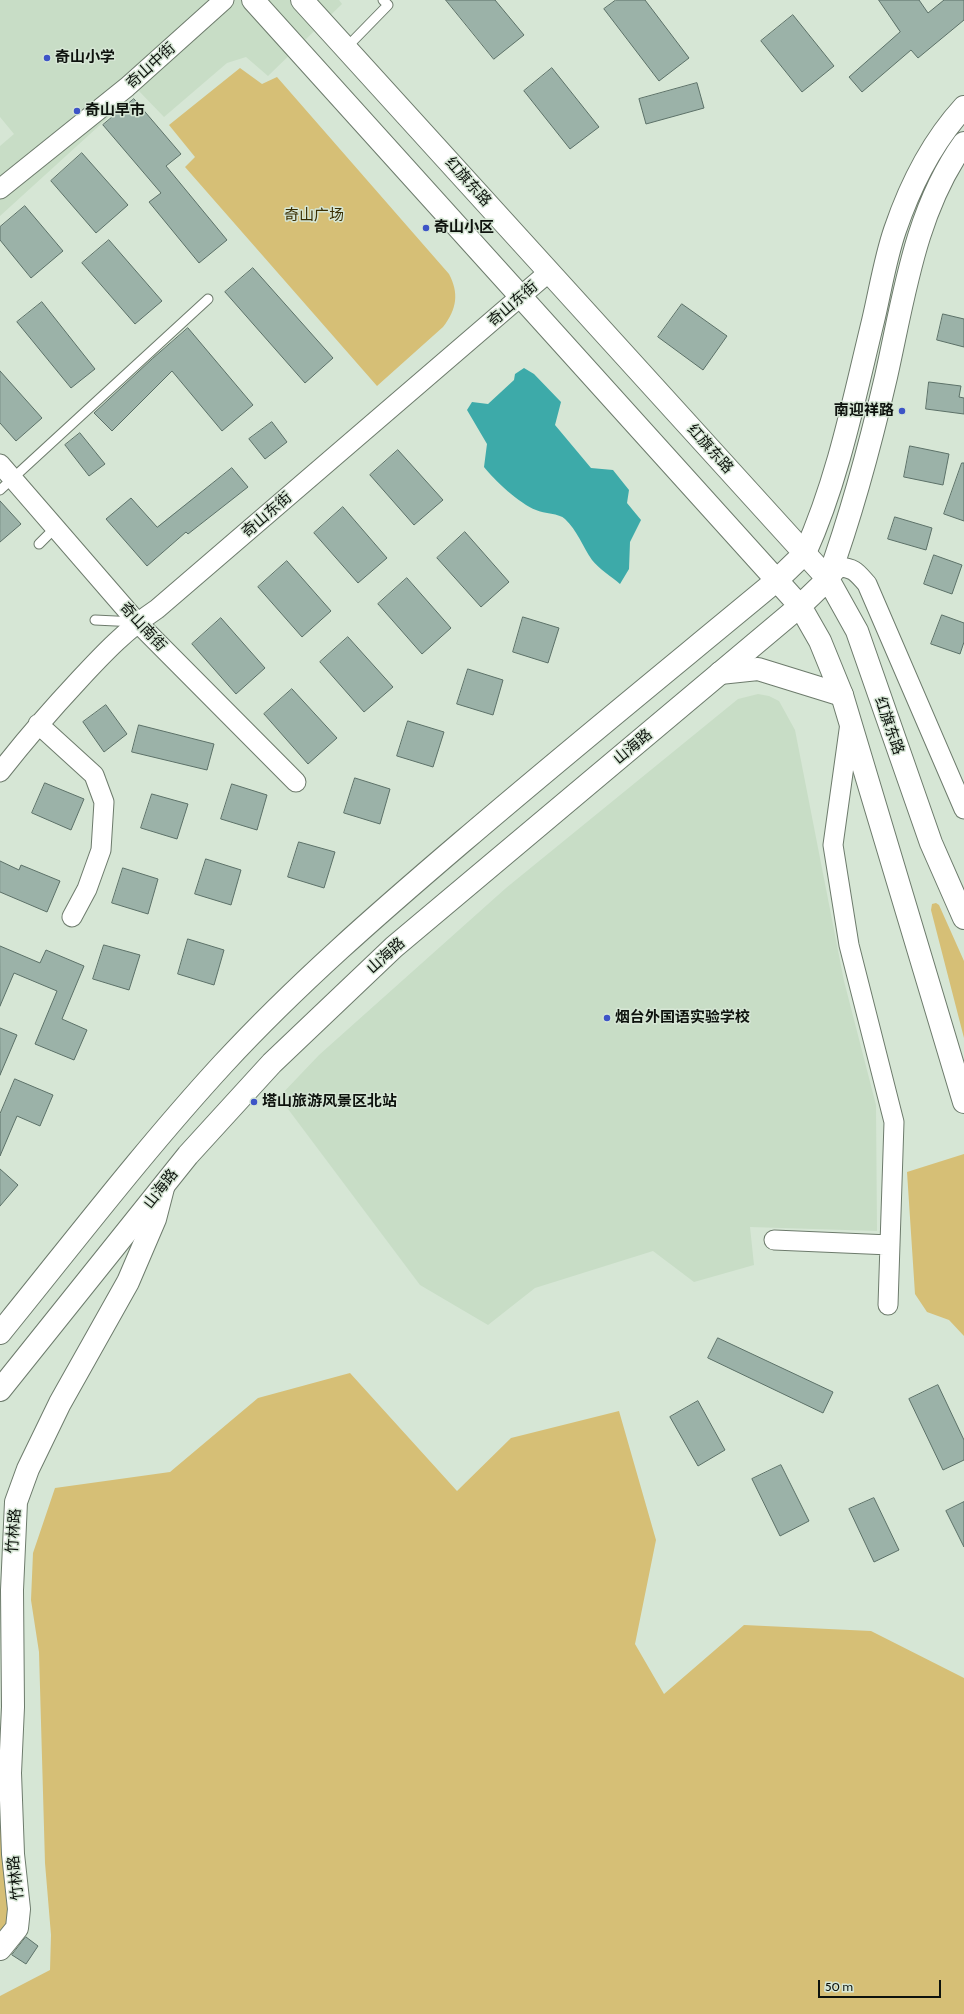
<!DOCTYPE html>
<meta charset="utf-8">
<style>
body{margin:0}
#map{position:relative;width:964px;height:2014px;overflow:hidden;background:#d6e6d5;font-family:Cabin,sans-serif}
canvas{display:block}
.scale{position:absolute;left:818px;top:1980px;width:123px;height:18px;box-sizing:border-box;border:2px solid #0d120d;border-top:0;padding-left:5px;font-size:12px;line-height:14px;white-space:nowrap;color:#0d120d;-webkit-text-stroke:3px #d6e6d5;paint-order:stroke}
</style>
<div id="map">
<canvas width="964" height="2014"></canvas>
<div class="scale">50 m</div>
</div>
<script>
const c = document.querySelector('canvas').getContext('2d');
c.lineJoin = 'round';
function paint(path, color) { c.fillStyle = color; c.fill(path, 'evenodd'); }
function strokePath(path, color, width, dash) { c.strokeStyle = color; c.lineWidth = width; c.lineCap = dash ? 'butt' : 'round'; c.setLineDash(dash || []); c.stroke(path); }
function drawText(font, color, halo, rows, align = 'center') {
  c.font = font + ' Cabin,"Noto Sans SC",sans-serif'; c.lineWidth = 3; c.setLineDash([]); c.textBaseline = 'middle'; c.strokeStyle = halo; c.fillStyle = color; for (const [text, x, y, turn = 0] of rows) {
    c.save(); c.translate(x, y); c.rotate((+turn || 0) * Math.PI / 180); c.textAlign = isNaN(turn) ? turn : align; if (halo) c.strokeText(text, 0, 0); c.fillText(text, 0, 0); c.restore();
  }
}
paint(new Path2D(`
 M 0,0 L 339,0 L 342,4 L 268,76 L 246,57 L 227,63 L 164,117 L 137,89 L 123,104 L 0,216 L 0,146 L 14,134 L 0,117 Z
 M 758,694 L 769,696 L 779,701 L 795,730 L 844,981 L 876,1105 L 877,1231 L 750,1227 L 754,1265 L 694,1282 L 653,1251 L 535,1288 L 488,1325 L 420,1285 L 279,1097 L 319,1055 L 506,888 L 738,699 Z`), '#c8ddc6');
paint(new Path2D(`
 M 240,68 L 262,84 L 277,77 L 449,274 C 459,293 457,309 443,327 L 377,386 L 185,167 L 195,157 L 169,125 Z
 M 936,903 L 939,905 L 964,961 L 964,1038 L 931,910 L 932,904 Z
 M 964,1154 L 964,1336 L 949,1320 L 927,1312 L 915,1294 L 907,1172 Z
 M 350,1373 L 457,1491 L 511,1438 L 619,1411 L 656,1540 L 635,1644 L 664,1694 L 744,1625 L 871,1631 L 964,1678 L 964,2014 L 0,2014 L 0,1996 L 50,1970 L 51,1935 L 45,1863 L 39,1652 L 31,1600 L 33,1553 L 55,1488 L 170,1472 L 258,1398 Z
 M 6,1789 L 15,1936 L 0,1956 L 0,1804 Z`), '#d6bf76');
paint(new Path2D(`
 M 524,368 L 534,374 L 561,402 L 555,425 L 591,468 L 613,470 L 629,490 L 627,503 L 641,520 L 630,542 L 629,569 L 620,584 C 612,577 599,569 592,560 C 583,547 577,530 565,519 C 559,513 544,514 536,510 C 520,504 494,480 484,467 L 487,444 L 467,410 L 472,402 L 488,404 L 514,380 L 515,374 Z`), '#3daaa9');
const building = new Path2D(`
 M 446,0 L 495,0 L 524,35 L 494,59 Z
 M 616,0 L 645,0 L 689,58 L 659,81 L 604,9 Z
 M 879,0 L 919,0 L 928,13 L 944,0 L 964,0 L 964,20 L 918,58 L 911,50 L 862,92 L 849,77 L 900,32 Z
 M 793,15 L 834,66 L 802,92 L 761,41 Z
 M 552,68 L 599,127 L 570,149 L 524,91 Z
 M 697,83 L 704,108 L 646,124 L 639,99 Z
 M 134,99 L 181,154 L 166,166 L 227,240 L 199,263 L 149,202 L 161,193 L 103,125 Z
 M 82,153 L 128,205 L 96,233 L 51,181 Z
 M 25,206 L 63,251 L 31,278 L 0,240 L 0,227 Z
 M 109,240 L 162,301 L 135,324 L 82,263 Z
 M 253,268 L 333,358 L 305,383 L 225,292 Z
 M 42,302 L 95,369 L 71,388 L 17,322 Z
 M 682,304 L 727,336 L 703,370 L 658,337 Z
 M 943,314 L 964,319 L 964,347 L 937,340 Z
 M 188,328 L 253,405 L 222,431 L 172,371 L 112,431 L 94,413 L 152,359 Z
 M 0,371 L 42,418 L 16,441 L 0,423 Z
 M 929,382 L 961,386 L 959,397 L 964,398 L 964,414 L 926,409 Z
 M 272,422 L 287,442 L 265,459 L 249,439 Z
 M 80,433 L 105,464 L 89,476 L 65,445 Z
 M 910,446 L 949,454 L 943,485 L 904,477 Z
 M 398,450 L 443,500 L 414,525 L 370,475 Z
 M 962,463 L 964,463 L 964,521 L 944,514 Z
 M 232,468 L 248,487 L 188,534 L 186,532 L 147,566 L 106,519 L 131,498 L 157,527 Z
 M 0,501 L 21,524 L 0,542 Z
 M 343,507 L 387,558 L 358,583 L 314,533 Z
 M 895,517 L 932,528 L 926,550 L 888,539 Z
 M 465,532 L 509,582 L 481,607 L 437,558 Z
 M 934,555 L 962,565 L 952,594 L 924,584 Z
 M 287,561 L 331,611 L 302,637 L 258,587 Z
 M 407,578 L 451,628 L 422,654 L 378,604 Z
 M 942,615 L 964,623 L 964,642 L 960,654 L 931,644 Z
 M 523,617 L 559,628 L 548,663 L 513,652 Z
 M 221,618 L 265,668 L 236,694 L 192,644 Z
 M 348,637 L 393,687 L 364,712 L 320,662 Z
 M 468,669 L 503,680 L 493,715 L 457,704 Z
 M 292,689 L 337,738 L 308,764 L 264,714 Z
 M 106,705 L 127,734 L 104,752 L 83,722 Z
 M 408,721 L 444,732 L 433,767 L 397,756 Z
 M 139,725 L 214,744 L 207,770 L 132,752 Z
 M 355,778 L 390,789 L 380,824 L 344,813 Z
 M 45,783 L 84,799 L 71,830 L 32,813 Z
 M 232,784 L 267,795 L 257,830 L 221,819 Z
 M 152,794 L 188,804 L 177,839 L 141,828 Z
 M 299,842 L 335,852 L 324,888 L 288,877 Z
 M 206,859 L 241,870 L 231,905 L 195,894 Z
 M 0,861 L 19,870 L 21,865 L 60,881 L 47,912 L 0,892 Z
 M 123,868 L 158,879 L 148,914 L 112,903 Z
 M 188,939 L 224,950 L 214,985 L 178,974 Z
 M 104,945 L 140,955 L 129,990 L 93,979 Z
 M 0,946 L 40,963 L 46,950 L 84,966 L 62,1019 L 87,1030 L 74,1060 L 35,1044 L 57,991 L 14,973 L 0,1006 Z
 M 0,1028 L 17,1035 L 0,1075 Z
 M 15,1079 L 53,1095 L 40,1126 L 17,1116 L 0,1156 L 0,1114 Z
 M 0,1169 L 18,1185 L 0,1206 Z
 M 718,1338 L 833,1392 L 823,1413 L 708,1358 Z
 M 938,1385 L 964,1440 L 964,1460 L 943,1470 L 909,1399 Z
 M 698,1401 L 725,1450 L 698,1466 L 670,1417 Z
 M 781,1465 L 809,1521 L 780,1536 L 752,1479 Z
 M 874,1498 L 899,1550 L 874,1562 L 849,1509 Z
 M 964,1502 L 964,1547 L 946,1511 Z
 M 26,1937 L 38,1946 L 26,1964 L 12,1955 Z`);
paint(building, '#9bb2a8');
strokePath(building, '#5c7168', 1);
const service = new Path2D(`
 M 346,48 L 388,5 L 383,0
 M 0,490 L 208,299
 M 39,544 L 54,529
 M 95,620 L 136,622`);
const minor = new Path2D(`
 M 0,189 L 127,87 L 224,0
 M 0,464 L 137,622 L 296,782
 M 828,579 L 839,567 C 855,568 857,573 867,584 L 964,809
 M 850,723 L 833,845 L 849,945 L 894,1122 L 888,1305
 M 38,724 L 94,775 L 104,802 L 101,850 L 87,889 L 72,917
 M 0,772 C 25,740 51,710 79,680 C 104,653 127,629 157,609 L 549,272
 M 774,1240 L 890,1245`);
const secondary = new Path2D(`
 M 805,553 C 838,480 854,399 873,321 C 880,292 885,259 895,230 C 910,186 932,142 964,107
 M 828,579 C 852,513 870,446 886,377 C 904,297 915,211 964,143
 M 720,673 L 758,669 L 842,695
 M 0,1949 L 17,1928 L 19,1909 L 13,1854 L 10,1773 L 13,1707 L 12,1590 L 16,1502 L 28,1469 L 60,1403 L 128,1282 L 155,1219 L 163,1188`);
const primary = new Path2D(`
 M 253,0 L 800,606 L 820,641 L 842,695 L 964,1102
 M 302,0 L 828,579 L 857,631 L 931,843 L 964,918
 M 0,1333 C 73,1243 144,1150 223,1064 C 297,984 380,912 462,842 C 566,753 672,667 777,580 L 805,553
 M 0,1390 L 188,1155 L 272,1063 L 394,947 L 800,606 L 828,579`);
strokePath(service, '#6d7b6c', 11);
strokePath(minor, '#6d7b6c', 21);
strokePath(secondary, '#6d7b6c', 24);
strokePath(primary, '#6d7b6c', 24);
strokePath(service, '#fff', 9);
strokePath(minor, '#fff', 19);
strokePath(secondary, '#fff', 22);
strokePath(primary, '#fff', 22);
for (const [x, y, r, color] of [
 [47,58,4,"#3d54c7"],
 [77,111,4,"#3d54c7"],
 [426,228,4,"#3d54c7"],
 [902,411,4,"#3d54c7"],
 [607,1018,4,"#3d54c7"],
 [254,1102,4,"#3d54c7"]
]) { const dot = new Path2D(); dot.arc(x, y, r, 0, 2 * Math.PI); c.fillStyle = color; c.fill(dot); strokePath(dot, '#d6e6d5', 1.5); }
drawText('bold 15px', '#0d120d', '#d6e6d5', [
 ["奇山小学",55,58],
 ["奇山早市",85,111],
 ["奇山小区",434,228],
 ["南迎祥路",894,411,"right"],
 ["烟台外国语实验学校",615,1018],
 ["塔山旅游风景区北站",262,1102]
], 'left');
drawText('15px', '#0d120d', '#d6e6d5', [
 ["奇山中街",151,66,-42],
 ["红旗东路",468,182,48],
 ["奇山东街",513,304,-41],
 ["红旗东路",710,449,48],
 ["奇山东街",267,515,-41],
 ["奇山南街",143,627,47],
 ["红旗东路",889,726,71],
 ["山海路",633,747,-40],
 ["山海路",386,956,-42],
 ["山海路",161,1189,-52],
 ["竹林路",14,1531,-86],
 ["竹林路",16,1878,-96]
]);
drawText('15px', '#392e02', '#d6e6d5', [
 ["奇山广场",314,216]
]);
</script>
